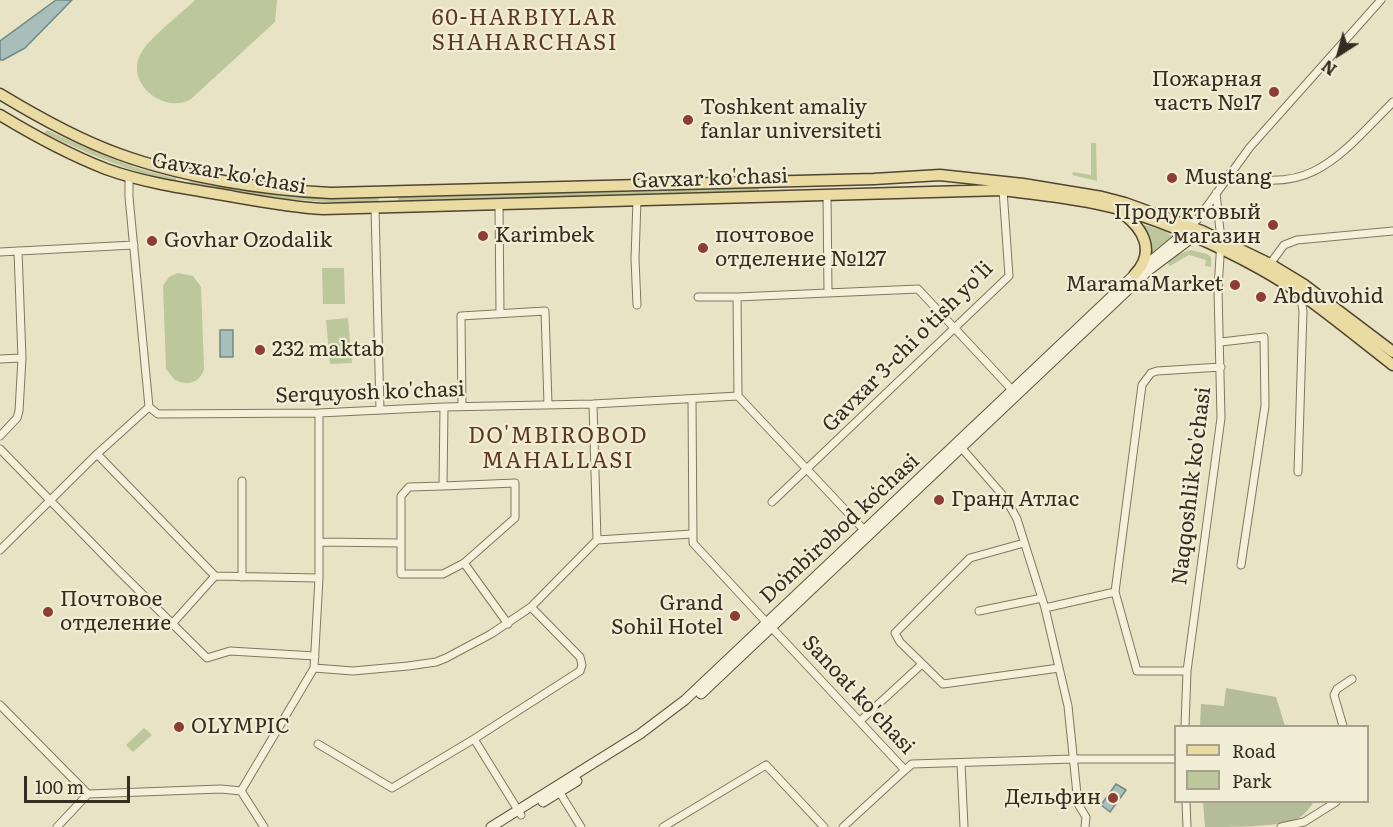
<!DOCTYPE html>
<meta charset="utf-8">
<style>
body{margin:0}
#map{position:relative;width:1393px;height:827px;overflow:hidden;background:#e9e3c6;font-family:Literata,serif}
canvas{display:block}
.legend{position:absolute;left:1174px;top:725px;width:195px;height:78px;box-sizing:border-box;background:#f2edd5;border:2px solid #a6a08d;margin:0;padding:8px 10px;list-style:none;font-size:18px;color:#352d20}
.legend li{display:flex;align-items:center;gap:12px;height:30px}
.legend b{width:30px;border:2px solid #a6a08d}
.north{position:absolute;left:1309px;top:24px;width:60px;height:60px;-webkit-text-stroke:4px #f2edd5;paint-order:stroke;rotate:216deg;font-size:16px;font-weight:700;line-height:24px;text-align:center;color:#352d20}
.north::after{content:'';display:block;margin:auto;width:21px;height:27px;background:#352d20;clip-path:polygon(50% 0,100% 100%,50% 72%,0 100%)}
.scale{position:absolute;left:24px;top:776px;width:106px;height:27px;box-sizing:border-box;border:3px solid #352d20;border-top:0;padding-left:8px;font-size:18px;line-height:21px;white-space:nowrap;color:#352d20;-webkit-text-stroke:4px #f2edd5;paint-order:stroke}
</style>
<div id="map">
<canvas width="1393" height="827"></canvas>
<ul class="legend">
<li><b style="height:8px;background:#e9dba2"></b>Road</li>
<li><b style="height:16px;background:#bcc79b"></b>Park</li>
</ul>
<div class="north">N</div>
<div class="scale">100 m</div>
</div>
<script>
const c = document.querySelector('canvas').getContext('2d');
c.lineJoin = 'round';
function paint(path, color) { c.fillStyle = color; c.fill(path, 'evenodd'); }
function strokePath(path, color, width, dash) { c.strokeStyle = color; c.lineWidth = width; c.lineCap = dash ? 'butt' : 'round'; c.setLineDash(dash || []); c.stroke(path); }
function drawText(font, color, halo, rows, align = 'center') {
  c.font = font + ' Literata,serif'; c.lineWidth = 4.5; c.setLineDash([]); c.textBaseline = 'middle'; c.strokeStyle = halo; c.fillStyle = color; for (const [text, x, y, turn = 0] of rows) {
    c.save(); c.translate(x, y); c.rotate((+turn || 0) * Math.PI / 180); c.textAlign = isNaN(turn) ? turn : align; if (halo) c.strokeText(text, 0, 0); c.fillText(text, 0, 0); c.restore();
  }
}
paint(new Path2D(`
 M 195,0 L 277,0 L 275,22 L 191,99 C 164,115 124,83 141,53 C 150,37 181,14 195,0 Z
 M 47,130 C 89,149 130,169 176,178 L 176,182 C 129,172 87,153 44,133 Z
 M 1091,143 L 1096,143 L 1097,181 L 1072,175 L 1073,172 L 1091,175 Z
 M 190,180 L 285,195 L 378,197 L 379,200 L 378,202 L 345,203 L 285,199 L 189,184 Z
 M 759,186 L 759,191 L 398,201 L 398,196 Z
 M 1138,223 L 1165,231 L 1173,237 L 1151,256 L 1150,248 Z
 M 1191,250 L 1207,254 L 1211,257 L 1211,267 L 1205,266 L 1206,260 L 1189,255 L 1170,266 L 1167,262 L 1181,253 Z
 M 322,268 L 344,268 L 345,304 L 323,304 Z
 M 178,273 L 193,276 L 201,287 L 204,369 C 200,383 188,386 175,380 L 166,369 L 163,286 L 169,277 Z
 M 348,318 L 352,363 L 330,364 L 326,320 Z
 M 144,728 L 152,735 L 133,752 L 126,745 Z`), '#bcc79b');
paint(new Path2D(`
 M 1226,688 L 1276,697 L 1285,726 L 1200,726 L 1201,704 L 1224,706 Z
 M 1203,802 L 1312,802 L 1313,803 C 1309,809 1303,816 1296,820 C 1278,827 1227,827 1205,827 Z`), '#b4bc99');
const water = new Path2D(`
 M 56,0 L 72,0 L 25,48 L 3,60 L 0,60 L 0,41 Z
 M 220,330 L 233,330 L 233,357 L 220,357 Z
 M 1116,784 L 1126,790 L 1110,812 L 1101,805 Z`);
paint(water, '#a7beba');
strokePath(water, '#6f8b87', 1.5);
const street = new Path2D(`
 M 1230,173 C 1311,199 1342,153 1393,102
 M 129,176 L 129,197 L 149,407
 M 827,194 L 828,293
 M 499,204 L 500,313
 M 375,208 L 380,410
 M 1188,226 L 1197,220 L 1250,147 L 1381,0
 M 0,252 L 134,245
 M 1270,264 L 1284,245 L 1297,240 L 1393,231
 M 698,297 L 737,297
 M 637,305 L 635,259 L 637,200
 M 1221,342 L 1264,337 L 1265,406 L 1241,565
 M 0,359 L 22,358
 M 692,400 L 693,543 L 767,623
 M 593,404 L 597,540
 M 462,406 L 461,316 L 545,311 L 548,404
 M 0,436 L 17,418 L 19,411 L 22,358 L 18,251
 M 959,445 L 1006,499 L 1017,519 L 1045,608 L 1068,706 L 1078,804 L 1086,817 L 1085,827
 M 0,449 L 119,571 L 207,658 L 230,651 L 315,656
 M 97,454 L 215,576
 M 1298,472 L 1303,311 L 1300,294
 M 443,486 L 515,483 L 515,518 L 464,563 L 443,574 L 401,574 L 401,496 L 409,487 L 443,486 L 444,407
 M 772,502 L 1009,276 L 1003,190
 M 866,532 L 738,396 L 737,297 L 918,289 L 1015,393
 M 320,542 L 400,543
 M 1024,543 L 970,558 L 895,633 L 900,642 L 943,684 L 1059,668
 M 0,550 L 97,454 L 149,407 L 158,414 L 319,413 L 444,407 L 593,404 L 738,396
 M 464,563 L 508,624
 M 242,577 L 242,481
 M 1045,608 L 1115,592
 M 979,611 L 1042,598
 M 172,624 L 215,576 L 319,578
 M 772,628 L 905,770 L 912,764 L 1073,759 L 1176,759
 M 314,668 L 353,671 L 408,666 L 436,662 L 446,658 L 491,634 L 531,607 L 597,540 L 692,534
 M 1187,671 L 1137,671 L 1115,592 L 1142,385 L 1151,373 L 1157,371 L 1221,367
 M 0,705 L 88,794
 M 860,721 L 922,664
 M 1185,726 L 1187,671 L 1221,418 L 1218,289 L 1221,240 L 1216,193
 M 1343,726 L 1334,695 L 1337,689 L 1352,679
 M 474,739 L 521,815
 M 318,744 L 392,788 L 474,739 L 580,671 L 582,665 L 580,657 L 531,607
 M 961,763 L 964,827
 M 557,788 L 581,827
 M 241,791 L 314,668 L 319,578 L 319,413
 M 241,791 L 264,827
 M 88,794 L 221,789 L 241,791
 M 1186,802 L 1187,827
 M 57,827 L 88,794
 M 663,827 L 766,765 L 824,827
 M 843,827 L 905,770
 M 1281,827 L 1304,822 L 1336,802`);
const secondary = new Path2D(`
 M 701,694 L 1149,270 L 1193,237 L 1196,230
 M 543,802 L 577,781
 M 491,827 L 640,734 L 685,700 L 1135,274 L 1175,241 L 1187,228`);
const primary = new Path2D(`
 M 0,94 C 38,117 77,139 119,154 C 182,177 264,190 331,193 L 874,179 L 940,175 L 1023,184 L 1102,197 L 1125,203 L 1202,231 L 1270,264 L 1303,284 L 1393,352
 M 0,115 C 33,135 70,155 106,169 C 142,182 181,188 218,194 C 253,200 288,207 323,209 L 1003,190 C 1039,195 1076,198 1111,207 C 1171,222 1252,260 1302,295 C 1333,317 1363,342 1393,365
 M 1122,213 C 1144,229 1156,252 1135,274`);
strokePath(street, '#83765e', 9);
strokePath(secondary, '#655741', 11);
strokePath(primary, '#514431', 13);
strokePath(street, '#f5f0d9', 7);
strokePath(secondary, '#f5f0d9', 9);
strokePath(primary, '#e9dba2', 10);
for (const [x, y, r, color] of [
 [1274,92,6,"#8c3e34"],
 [688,120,6,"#8c3e34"],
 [1172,178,6,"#8c3e34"],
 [1273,225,6,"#8c3e34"],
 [483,236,6,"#8c3e34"],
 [152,241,6,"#8c3e34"],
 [703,248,6,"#8c3e34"],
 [1235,285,6,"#8c3e34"],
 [1261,297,6,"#8c3e34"],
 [260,350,6,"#8c3e34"],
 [939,500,6,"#8c3e34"],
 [48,612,6,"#8c3e34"],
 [735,616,6,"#8c3e34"],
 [179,727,6,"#8c3e34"],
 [1113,798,6,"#8c3e34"]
]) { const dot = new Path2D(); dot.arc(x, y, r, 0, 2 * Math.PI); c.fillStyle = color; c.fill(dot); strokePath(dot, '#f2edd5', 2); }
drawText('21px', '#352d20', '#f2edd5', [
 ["Пожарная",1262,80,"right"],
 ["часть №17",1262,104,"right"],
 ["Toshkent amaliy",700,108],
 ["fanlar universiteti",700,132],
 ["Mustang",1184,178],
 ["Продуктовый",1261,213,"right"],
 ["магазин",1261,237,"right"],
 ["Karimbek",495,236],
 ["почтовое",715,236],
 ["отделение №127",715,260],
 ["Govhar Ozodalik",164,241],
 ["MaramaMarket",1223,285,"right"],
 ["Abduvohid",1273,297],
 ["232 maktab",272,350],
 ["Гранд Атлас",951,500],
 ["Почтовое",60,600],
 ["отделение",60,624],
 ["Grand",723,604,"right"],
 ["Sohil Hotel",723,628,"right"],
 ["OLYMPIC",191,727],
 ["Дельфин",1101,798,"right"]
], 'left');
drawText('21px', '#352d20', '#f2edd5', [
 ["Gavxar ko'chasi",229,174,10],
 ["Gavxar ko'chasi",710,179,-2],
 ["Gavxar 3-chi o'tish yo'li",908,347,-45],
 ["Serquyosh ko'chasi",370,393,-2],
 ["Naqqoshlik ko'chasi",1192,486,-83],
 ["Doʻmbirobod koʻchasi",840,529,-43],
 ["Sanoat ko'chasi",858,695,47]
]);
c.letterSpacing = '1.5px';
drawText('22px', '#5d3724', '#f2edd5', [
 ["60-HARBIYLAR",525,19],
 ["SHAHARCHASI",525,44],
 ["DO'MBIROBOD",558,437],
 ["MAHALLASI",558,462]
]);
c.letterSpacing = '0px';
</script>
